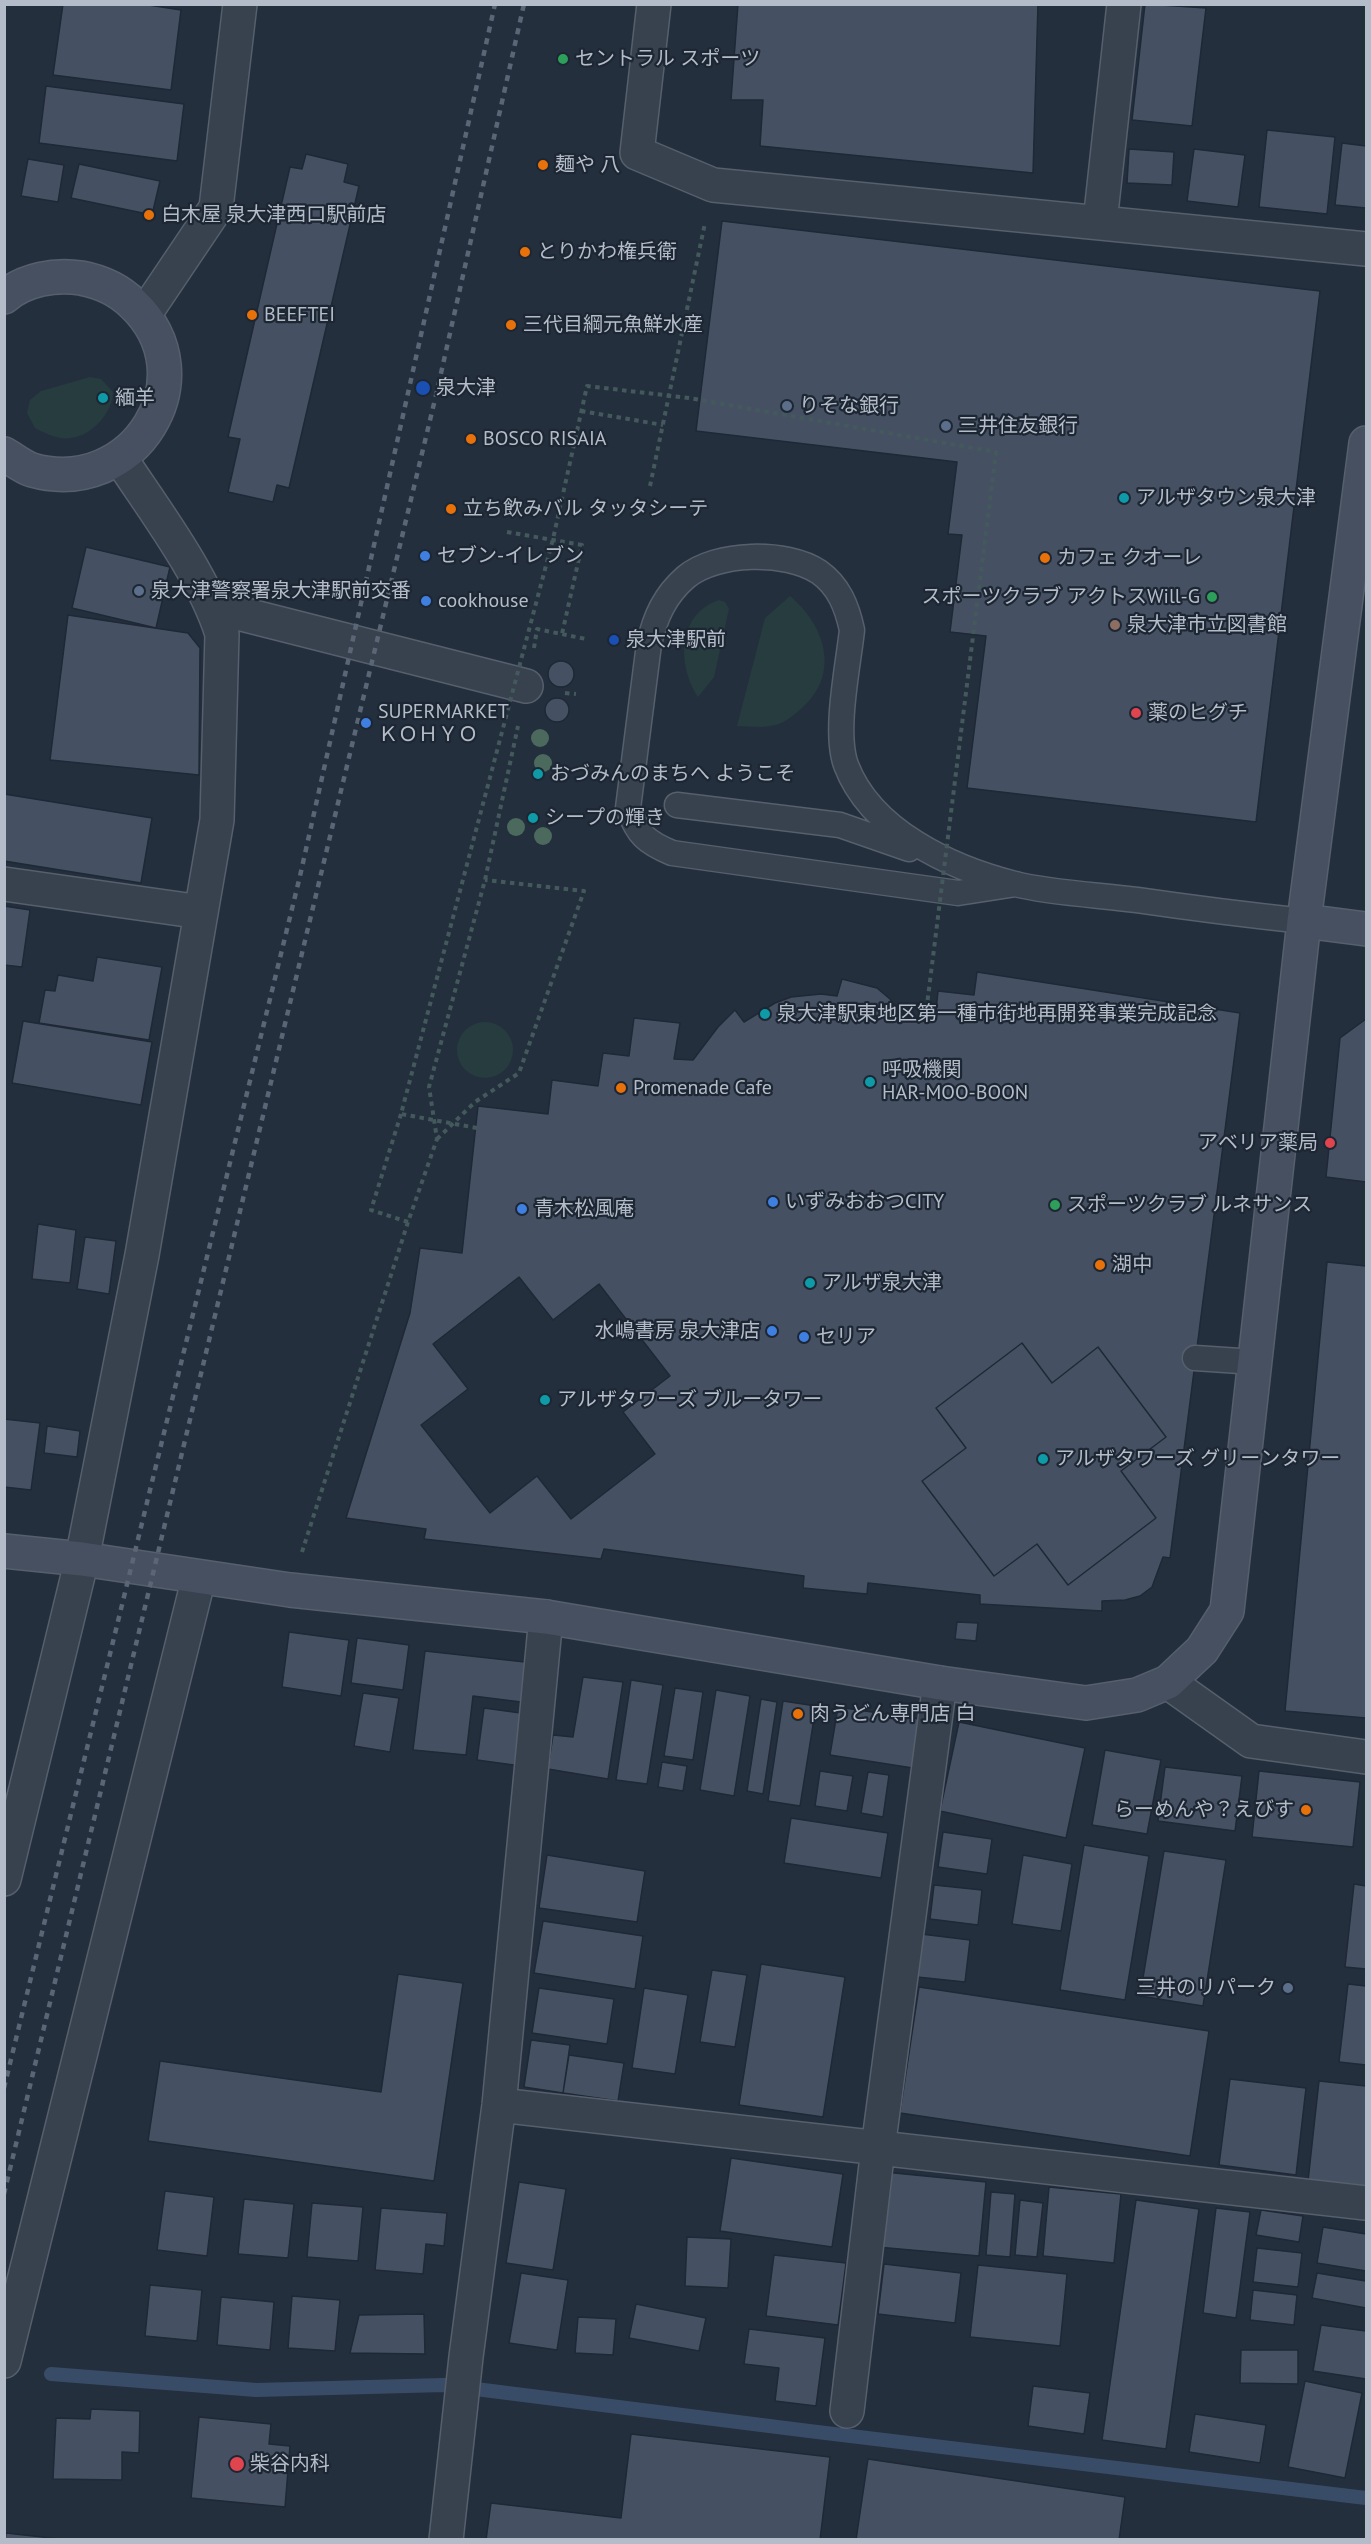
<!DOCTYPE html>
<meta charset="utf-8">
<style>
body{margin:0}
#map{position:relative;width:1371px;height:2544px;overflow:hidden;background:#242f3e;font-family:"PT Sans",sans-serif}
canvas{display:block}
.frame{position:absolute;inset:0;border:6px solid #b4bcc9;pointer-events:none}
</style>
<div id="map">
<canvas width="1371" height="2544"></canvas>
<div class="frame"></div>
</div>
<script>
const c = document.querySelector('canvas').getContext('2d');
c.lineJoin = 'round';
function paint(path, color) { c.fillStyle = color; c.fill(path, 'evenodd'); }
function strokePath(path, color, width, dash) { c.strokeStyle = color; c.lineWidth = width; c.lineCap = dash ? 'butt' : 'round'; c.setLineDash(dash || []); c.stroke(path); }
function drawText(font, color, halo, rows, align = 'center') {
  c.font = font + ' "PT Sans","Noto Sans JP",sans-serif'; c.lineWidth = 4.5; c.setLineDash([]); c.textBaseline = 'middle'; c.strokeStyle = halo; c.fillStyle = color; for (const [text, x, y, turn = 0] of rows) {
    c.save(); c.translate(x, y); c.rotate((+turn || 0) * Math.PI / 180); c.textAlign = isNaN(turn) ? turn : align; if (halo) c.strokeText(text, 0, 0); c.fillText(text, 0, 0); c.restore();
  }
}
paint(new Path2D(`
 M 90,377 L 101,379 L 113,392 C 113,412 92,436 71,438 C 59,440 46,434 35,428 L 27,413 L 30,400 L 41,391 Z
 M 790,596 C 825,625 841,674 802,708 C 793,716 782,725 770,726 C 760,728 748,726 737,726 L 765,618 Z
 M 719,600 L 725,602 L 729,609 L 714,677 L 698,697 C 677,665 677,614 719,600 Z
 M457 1050a28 28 0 1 1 56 0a28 28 0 1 1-56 0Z`), '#263c3f');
strokePath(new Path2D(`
 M 51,2374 L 256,2390 L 444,2385 L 809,2431 L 1366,2498`), '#394c67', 14);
const building = new Path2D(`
 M 63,4 L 142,4 L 181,10 L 171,90 L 53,75 Z
 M 738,4 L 1038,4 L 1033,173 L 760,146 L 763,100 L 731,100 Z
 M 1145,4 L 1206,8 L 1192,126 L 1132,120 Z
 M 46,86 L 184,104 L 177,161 L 39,143 Z
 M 1267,130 L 1335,137 L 1327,214 L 1259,207 Z
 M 1342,143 L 1366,146 L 1366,208 L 1335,205 Z
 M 1129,149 L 1174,152 L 1172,185 L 1127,183 Z
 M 1194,149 L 1245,155 L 1238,207 L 1187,201 Z
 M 306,154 L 348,164 L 344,182 L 359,186 L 289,488 L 277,485 L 273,502 L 228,492 L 240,439 L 228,437 L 290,167 L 302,169 Z
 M 28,159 L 64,165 L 58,202 L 21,196 Z
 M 79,164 L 160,181 L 152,215 L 71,198 Z
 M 722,221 L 1320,291 L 1256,822 L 967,788 L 986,636 L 950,632 L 962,535 L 948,534 L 957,462 L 696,431 Z
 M 86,547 L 170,567 L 156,628 L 72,608 Z
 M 68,615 L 188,633 L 200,648 L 199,775 L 50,760 Z
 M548 674a13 13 0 1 1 26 0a13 13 0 1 1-26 0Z
 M545 710a12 12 0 1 1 24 0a12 12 0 1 1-24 0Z
 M 4,794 L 152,818 L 141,883 L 4,861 Z
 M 4,906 L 30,910 L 22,967 L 4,965 Z
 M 97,957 L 162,967 L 149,1040 L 39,1023 L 45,990 L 55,991 L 58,975 L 93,981 Z
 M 977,972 L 1240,1013 L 1170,1558 L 1163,1557 L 1152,1587 L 1140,1596 L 1125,1600 L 1102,1601 L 1102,1611 L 980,1604 L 980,1595 L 868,1583 L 867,1594 L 803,1588 L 804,1576 L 604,1549 L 601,1559 L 424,1539 L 426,1529 L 346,1518 L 410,1313 L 420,1248 L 462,1253 L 478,1106 L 548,1114 L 552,1080 L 598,1086 L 603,1053 L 629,1056 L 634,1018 L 680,1023 L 674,1059 L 693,1060 L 718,1027 L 735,1010 L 744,1022 L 775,1003 L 791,997 L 821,994 L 837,996 L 842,979 L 877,988 L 890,999 L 905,1019 L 925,1021 L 935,1020 L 938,991 L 974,995 ZM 1022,1343 L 1052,1383 L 1098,1347 L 1166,1437 L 1121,1471 L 1156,1518 L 1068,1585 L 1037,1544 L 994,1576 L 922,1481 L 966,1448 L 936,1408 Z
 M 1366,1019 L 1366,1182 L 1326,1177 L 1340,1038 Z
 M 23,1021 L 152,1042 L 141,1105 L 12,1083 Z
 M 38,1224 L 76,1230 L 70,1283 L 32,1279 Z
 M 85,1237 L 116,1241 L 109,1294 L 77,1289 Z
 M 1327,1262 L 1366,1266 L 1366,1718 L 1285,1711 Z
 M 519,1277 L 553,1320 L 599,1284 L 670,1376 L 623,1412 L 655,1454 L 571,1519 L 537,1476 L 490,1513 L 421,1425 L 468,1389 L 433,1344 Z
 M 1022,1343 L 1052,1383 L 1098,1347 L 1166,1437 L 1121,1471 L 1156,1518 L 1068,1585 L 1037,1544 L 994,1576 L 922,1481 L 966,1448 L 936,1408 Z
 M 4,1419 L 40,1423 L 31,1490 L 4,1487 Z
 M 47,1426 L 80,1431 L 77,1457 L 44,1453 Z
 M 957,1622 L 978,1623 L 976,1641 L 955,1639 Z
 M 289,1632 L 349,1640 L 341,1696 L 282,1687 Z
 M 357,1638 L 409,1645 L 403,1690 L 351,1683 Z
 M 425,1651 L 534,1663 L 529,1703 L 473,1696 L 466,1755 L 413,1750 Z
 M 583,1677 L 623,1682 L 608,1779 L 548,1769 L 553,1735 L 573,1737 Z
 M 631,1680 L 663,1685 L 647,1784 L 616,1780 Z
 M 675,1688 L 703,1692 L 693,1760 L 664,1756 Z
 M 716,1690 L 750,1696 L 734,1796 L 700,1790 Z
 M 363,1693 L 399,1698 L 390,1752 L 354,1746 Z
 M 761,1699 L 777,1702 L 763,1794 L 747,1791 Z
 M 783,1701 L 816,1706 L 800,1806 L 768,1801 Z
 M 838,1707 L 926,1720 L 919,1769 L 830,1755 Z
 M 484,1708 L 528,1714 L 521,1766 L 477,1760 Z
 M 959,1722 L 1085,1748 L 1066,1838 L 940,1811 Z
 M 1105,1750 L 1161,1760 L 1147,1834 L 1092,1825 Z
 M 662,1762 L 687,1766 L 683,1791 L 658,1787 Z
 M 1165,1767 L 1242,1776 L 1235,1831 L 1158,1821 Z
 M 820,1771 L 853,1776 L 847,1811 L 815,1806 Z
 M 1259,1771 L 1360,1782 L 1353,1847 L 1252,1837 Z
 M 868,1772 L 889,1775 L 883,1817 L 861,1813 Z
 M 791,1818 L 888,1833 L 881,1878 L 784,1863 Z
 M 943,1832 L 992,1839 L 987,1874 L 938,1867 Z
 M 1084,1845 L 1149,1856 L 1125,2000 L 1060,1990 Z
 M 1164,1851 L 1226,1860 L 1203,2006 L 1140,1996 Z
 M 547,1855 L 645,1871 L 637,1922 L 539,1908 Z
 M 1023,1855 L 1072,1864 L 1061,1931 L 1012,1924 Z
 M 1354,1884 L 1366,1886 L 1366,1969 L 1345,1967 Z
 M 934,1885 L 982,1890 L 978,1925 L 930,1919 Z
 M 543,1921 L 643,1936 L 635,1989 L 534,1973 Z
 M 921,1934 L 970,1940 L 965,1982 L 917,1977 Z
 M 761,1964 L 845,1977 L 823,2117 L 739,2105 Z
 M 712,1970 L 747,1975 L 735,2047 L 700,2042 Z
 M 398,1974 L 463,1983 L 434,2181 L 148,2141 L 160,2061 L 381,2092 Z
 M 1348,1984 L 1366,1986 L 1366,2065 L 1339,2062 Z
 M 919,1987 L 1209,2031 L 1190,2156 L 900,2113 Z
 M 539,1988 L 614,1999 L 607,2044 L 532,2033 Z
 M 644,1988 L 688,1995 L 675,2074 L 632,2068 Z
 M 531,2040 L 570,2045 L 563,2093 L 524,2087 Z
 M 569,2055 L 624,2063 L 618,2101 L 563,2093 Z
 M 1230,2079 L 1306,2088 L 1296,2175 L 1219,2165 Z
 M 1319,2081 L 1366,2086 L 1366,2187 L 1308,2181 Z
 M 731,2158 L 843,2174 L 832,2247 L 720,2231 Z
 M 884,2172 L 986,2182 L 979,2256 L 877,2247 Z
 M 519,2182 L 566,2189 L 553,2270 L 506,2263 Z
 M 1049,2187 L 1121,2194 L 1114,2263 L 1043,2256 Z
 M 165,2191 L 214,2197 L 207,2256 L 157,2250 Z
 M 991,2192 L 1015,2194 L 1010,2257 L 986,2255 Z
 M 244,2199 L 294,2204 L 288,2258 L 238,2254 Z
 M 1020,2200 L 1043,2203 L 1037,2257 L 1015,2255 Z
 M 1136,2200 L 1199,2209 L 1166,2449 L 1102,2440 Z
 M 312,2203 L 363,2207 L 358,2261 L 307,2257 Z
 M 381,2208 L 447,2213 L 444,2246 L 426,2244 L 423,2274 L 375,2270 Z
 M 1216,2208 L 1250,2212 L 1236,2318 L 1203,2313 Z
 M 1261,2210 L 1303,2216 L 1299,2242 L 1256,2235 Z
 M 1323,2227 L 1366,2234 L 1366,2271 L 1317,2263 Z
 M 687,2237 L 731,2239 L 728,2288 L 685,2286 Z
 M 1257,2248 L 1302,2253 L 1298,2287 L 1253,2282 Z
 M 774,2255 L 846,2263 L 838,2325 L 766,2316 Z
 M 884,2264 L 961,2273 L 955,2323 L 878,2314 Z
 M 978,2265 L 1067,2274 L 1060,2346 L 970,2337 Z
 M 521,2273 L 568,2280 L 557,2350 L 509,2343 Z
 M 1317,2273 L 1366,2281 L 1366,2308 L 1312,2298 Z
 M 150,2285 L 202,2290 L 197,2341 L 145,2336 Z
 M 1253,2290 L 1297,2295 L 1294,2325 L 1250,2320 Z
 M 292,2296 L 340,2300 L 335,2351 L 288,2348 Z
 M 221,2297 L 274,2302 L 270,2350 L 217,2345 Z
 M 636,2304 L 706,2318 L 699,2351 L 629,2338 Z
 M 424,2314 L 425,2354 L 350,2353 L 359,2315 Z
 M 578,2317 L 616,2319 L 613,2355 L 575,2353 Z
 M 1321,2325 L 1366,2331 L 1366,2379 L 1313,2371 Z
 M 749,2329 L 825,2338 L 816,2406 L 775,2401 L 779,2368 L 744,2364 Z
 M 1241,2350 L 1298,2350 L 1298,2384 L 1240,2383 Z
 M 1305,2381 L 1362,2393 L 1345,2478 L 1288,2467 Z
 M 1033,2386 L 1090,2393 L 1084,2434 L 1028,2426 Z
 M 91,2409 L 140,2411 L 139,2453 L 122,2452 L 122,2480 L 53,2479 L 56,2418 L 90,2419 Z
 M 1195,2414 L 1266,2425 L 1260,2463 L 1189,2452 Z
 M 199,2417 L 271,2424 L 269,2444 L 290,2446 L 285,2507 L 191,2498 Z
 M 631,2434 L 830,2457 L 820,2540 L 486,2540 L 491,2503 L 621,2518 Z
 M 868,2459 L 1125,2497 L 1119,2540 L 856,2540 Z
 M 6,2533 L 69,2540 L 5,2540 Z`);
paint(building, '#455162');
strokePath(building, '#1f2835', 1.5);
const lane = new Path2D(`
 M 677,805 L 840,825 L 909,849
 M 1016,884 L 958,893 L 672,853 C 646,842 638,835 628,808 L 649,644 C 655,617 665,595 686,577 C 716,552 786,550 819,572 C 839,586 847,607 852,630 C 848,667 834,732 846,765 C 871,831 951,868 1015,884 C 1051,893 1099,895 1137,900 C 1192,908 1248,915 1304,921
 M 1195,1358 L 1255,1362`);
const street = new Path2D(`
 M 654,4 L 637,153 L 713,185 L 1366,249
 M 1100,222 L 1124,4
 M 144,315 L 216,208 L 240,4
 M 238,613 L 526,686
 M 4,884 L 201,912
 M 1168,1682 L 1251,1741 L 1366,1757
 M 4,1879 L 82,1559 L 142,1255 L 217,820 L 222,634 C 203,574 155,511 120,458
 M 499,2105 L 1366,2203
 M 4,2361 L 199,1577
 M 847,2411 L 878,2148 L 940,1683
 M 446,2540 L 466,2357 L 499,2105 L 546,1617`);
const secondary = new Path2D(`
 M 4,297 C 25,279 56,274 81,278 C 102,282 119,290 133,304 C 210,377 134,499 32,470 C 23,467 13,459 4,454
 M 1304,921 L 1366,929
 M 4,1551 L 82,1559 L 290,1590 L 546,1617 L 940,1683 L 1086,1703 L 1137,1695 L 1168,1682 L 1202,1650 L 1227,1611 L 1304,921 L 1366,443`);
strokePath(lane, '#565f6c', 27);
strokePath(street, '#565f6c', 36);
strokePath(secondary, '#565f6c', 36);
strokePath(new Path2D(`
 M 581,411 L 663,425
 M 650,486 L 705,223
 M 507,532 L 582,545 L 562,634
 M 534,648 L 537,629 L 586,639
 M 565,693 L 576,694
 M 401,1114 L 371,1210 L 408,1222
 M 437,1139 L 475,1102 L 519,1073 L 584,891 L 485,880
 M 302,1552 L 408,1222 L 437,1139 L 429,1087 L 485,880 L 518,726`), '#44595c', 4, [4.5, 4.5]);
strokePath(lane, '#38414e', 24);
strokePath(street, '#38414e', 33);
strokePath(secondary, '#465061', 33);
strokePath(new Path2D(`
 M 4,2088 L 300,876 L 495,4
 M 4,2194 L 437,391 L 524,4`), '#5a6575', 4.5, [6, 6]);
strokePath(new Path2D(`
 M 477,1128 L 401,1114 L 553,539 L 587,386 L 689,398 L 996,452 L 925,1021`), '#44595c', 4, [4.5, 4.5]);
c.fillStyle = '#4b6a5d';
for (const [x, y] of [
 [540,738],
 [543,763],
 [516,827],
 [543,836]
]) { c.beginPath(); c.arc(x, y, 9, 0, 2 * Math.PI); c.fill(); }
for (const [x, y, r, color] of [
 [563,59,6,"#2e9e5b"],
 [543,165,6,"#e8710a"],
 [149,215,6,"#e8710a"],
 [525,252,6,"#e8710a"],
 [252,315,6,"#e8710a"],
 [511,325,6,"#e8710a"],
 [423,388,8,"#1a4fb4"],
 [103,398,6,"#0f9aa8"],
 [787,406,6,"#5c6f8a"],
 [946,426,6,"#5c6f8a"],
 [471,439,6,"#e8710a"],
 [1124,498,6,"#0f9aa8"],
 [451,509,6,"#e8710a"],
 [425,556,6,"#3f7fe0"],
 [1045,558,6,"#e8710a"],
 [139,591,6,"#5c6f8a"],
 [1212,597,6,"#2e9e5b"],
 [426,601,6,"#3f7fe0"],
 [1115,625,6,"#8d6e63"],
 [614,640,6,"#1a4fb4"],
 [1136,713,6,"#e0444e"],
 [366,723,6,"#3f7fe0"],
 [538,774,6,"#0f9aa8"],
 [533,818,6,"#0f9aa8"],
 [765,1014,6,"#0f9aa8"],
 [870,1082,6,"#0f9aa8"],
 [621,1088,6,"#e8710a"],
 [1330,1143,6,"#e0444e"],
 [773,1202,6,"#3f7fe0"],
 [1055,1205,6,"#2e9e5b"],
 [522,1209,6,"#3f7fe0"],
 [1100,1265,6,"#e8710a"],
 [810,1283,6,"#0f9aa8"],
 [772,1331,6,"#3f7fe0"],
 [804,1337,6,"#3f7fe0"],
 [545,1400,6,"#0f9aa8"],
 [1043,1459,6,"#0f9aa8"],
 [798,1714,6,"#e8710a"],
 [1306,1810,6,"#e8710a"],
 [1288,1988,6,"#5c6f8a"],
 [237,2464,8,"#e0444e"]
]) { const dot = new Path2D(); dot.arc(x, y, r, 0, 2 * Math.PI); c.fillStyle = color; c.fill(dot); strokePath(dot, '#1d2633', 2); }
drawText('20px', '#b4bcc9', '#1d2633', [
 ["セントラル スポーツ",575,59],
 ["麺や 八",555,165],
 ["白木屋 泉大津西口駅前店",161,215],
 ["とりかわ権兵衛",537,252],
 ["BEEFTEI",264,315],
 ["三代目綱元魚鮮水産",523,325],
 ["泉大津",436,388],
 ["緬羊",115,398],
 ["りそな銀行",799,406],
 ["三井住友銀行",958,426],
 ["BOSCO RISAIA",483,439],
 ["アルザタウン泉大津",1136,498],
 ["立ち飲みバル タッタシーテ",463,509],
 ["セブン-イレブン",437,556],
 ["カフェ クオーレ",1057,558],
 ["泉大津警察署泉大津駅前交番",151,591],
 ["スポーツクラブ アクトスWill-G",1200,597,"right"],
 ["cookhouse",438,601],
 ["泉大津市立図書館",1127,625],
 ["泉大津駅前",626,640],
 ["SUPERMARKET",378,712],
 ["ＫＯＨＹＯ",378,735],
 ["薬のヒグチ",1148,713],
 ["おづみんのまちへ ようこそ",550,774],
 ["シープの輝き",545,818],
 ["泉大津駅東地区第一種市街地再開発事業完成記念",777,1014],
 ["呼吸機関",882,1070],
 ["HAR-MOO-BOON",882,1093],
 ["Promenade Cafe",633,1088],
 ["アベリア薬局",1318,1143,"right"],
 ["いずみおおつCITY",785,1202],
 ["スポーツクラブ ルネサンス",1067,1205],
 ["青木松風庵",534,1209],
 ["湖中",1112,1265],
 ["アルザ泉大津",822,1283],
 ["水嶋書房 泉大津店",760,1331,"right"],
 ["セリア",816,1337],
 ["アルザタワーズ ブルータワー",557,1400],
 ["アルザタワーズ グリーンタワー",1055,1459],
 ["肉うどん専門店 白",810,1714],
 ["らーめんや？えびす",1294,1810,"right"],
 ["三井のリパーク",1276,1988,"right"],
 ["柴谷内科",250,2464]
], 'left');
</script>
